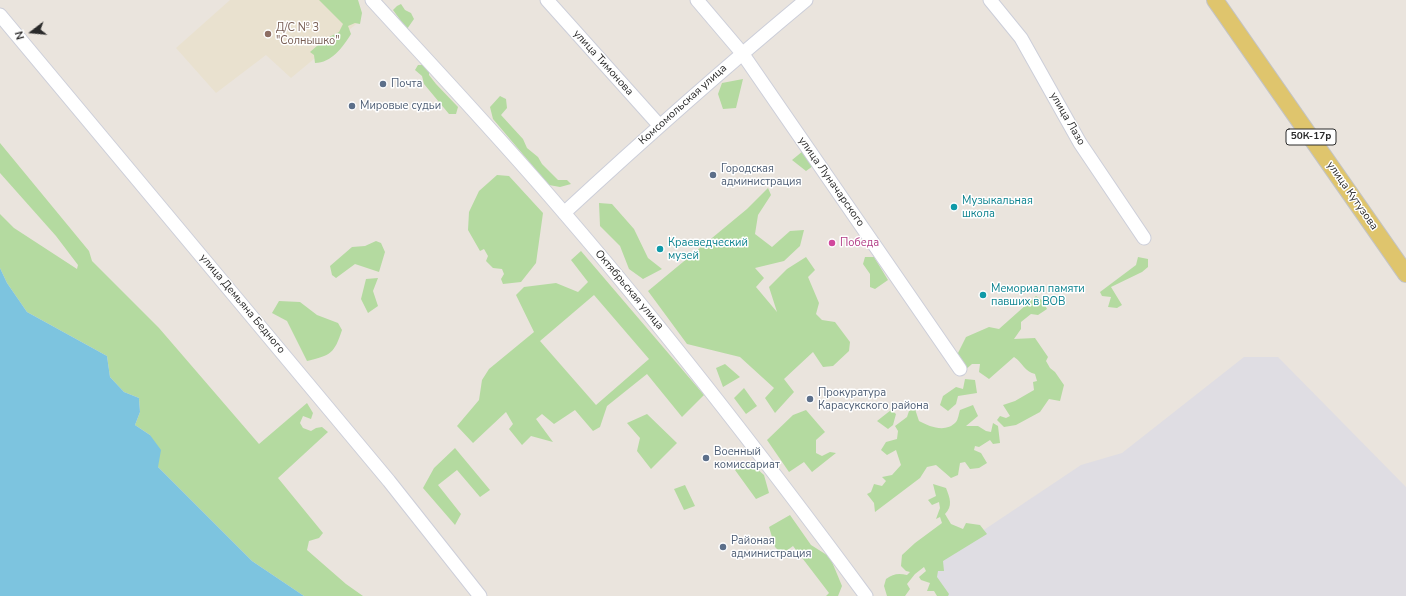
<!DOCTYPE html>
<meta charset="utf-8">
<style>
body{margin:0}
#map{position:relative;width:1406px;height:596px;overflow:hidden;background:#eae4dd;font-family:"Nunito Sans",sans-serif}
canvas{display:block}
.north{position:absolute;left:12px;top:12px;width:40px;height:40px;-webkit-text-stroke:3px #fff;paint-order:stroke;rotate:254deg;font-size:11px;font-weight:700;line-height:16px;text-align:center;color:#2a2a2a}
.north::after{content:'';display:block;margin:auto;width:14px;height:18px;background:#2a2a2a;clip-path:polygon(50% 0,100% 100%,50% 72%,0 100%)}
</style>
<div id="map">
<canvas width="1406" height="596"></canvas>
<div class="north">N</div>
</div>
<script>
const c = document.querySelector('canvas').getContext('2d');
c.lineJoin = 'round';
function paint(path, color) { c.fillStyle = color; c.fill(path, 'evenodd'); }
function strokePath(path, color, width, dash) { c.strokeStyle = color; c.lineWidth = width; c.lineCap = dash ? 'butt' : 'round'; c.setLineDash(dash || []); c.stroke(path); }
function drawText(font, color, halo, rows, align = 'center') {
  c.font = font + ' "Nunito Sans",sans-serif'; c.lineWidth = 3; c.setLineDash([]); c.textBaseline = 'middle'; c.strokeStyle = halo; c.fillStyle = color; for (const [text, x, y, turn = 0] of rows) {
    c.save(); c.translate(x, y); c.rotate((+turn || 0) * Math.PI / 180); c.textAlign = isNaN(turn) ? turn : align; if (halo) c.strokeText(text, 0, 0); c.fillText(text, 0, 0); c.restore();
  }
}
paint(new Path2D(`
 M 1244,357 L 1278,357 L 1406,487 L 1406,596 L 944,596 L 927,568 L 1081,465 L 1122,453 Z`), '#dfdde3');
paint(new Path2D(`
 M 230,0 L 344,0 L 361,20 L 291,78 L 266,55 L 216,93 L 176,48 Z`), '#e9e1cf');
paint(new Path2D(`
 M 319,0 L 358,0 L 362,13 L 360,24 L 355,23 L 348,26 L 351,34 C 343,47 331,63 315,63 L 314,55 L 310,52 L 325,39 L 339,32 L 343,24 Z
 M 401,4 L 405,10 L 411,13 L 414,19 L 407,29 L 393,10 L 397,6 Z
 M 418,65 L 424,65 L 429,70 L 429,75 L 436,84 L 458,107 L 456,114 L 449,114 L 424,84 L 422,76 L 415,70 Z
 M 743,79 L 736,108 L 723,109 L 718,94 L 722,83 Z
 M 500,96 L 506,99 L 507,108 L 501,115 L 523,139 L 527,148 L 538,157 L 542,164 L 558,180 L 567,180 L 571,184 L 560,187 L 549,185 L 493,119 L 490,107 Z
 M 0,143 L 89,251 L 92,261 L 159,328 L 259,444 L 307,403 L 313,413 L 311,419 L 303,416 L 300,423 L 303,428 L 311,431 L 316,428 L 322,427 L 328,432 L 278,478 L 323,533 L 319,538 L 309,541 L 307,550 L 346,584 L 363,596 L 304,596 L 252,561 L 158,467 L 150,435 L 135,425 L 140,412 L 139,398 L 124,392 L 110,377 L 107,356 L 27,312 L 7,283 L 0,268 L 0,214 L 14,228 L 77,269 L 78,265 L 56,236 L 0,173 Z
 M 803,151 L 813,166 L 806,171 L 792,160 Z
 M 497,175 L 509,176 L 543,213 L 536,263 L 521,282 L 503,284 L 501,279 L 504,274 L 502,269 L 493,268 L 486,261 L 488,256 L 484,249 L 480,251 L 468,230 L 469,212 L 479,191 Z
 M 768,188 L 771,195 L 758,215 L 755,234 L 772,247 L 790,231 L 804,230 L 800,246 L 784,261 L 755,268 L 764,278 L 756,287 L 777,312 L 769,287 L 787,269 L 806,257 L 815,270 L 808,277 L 819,303 L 816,314 L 822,320 L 835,322 L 850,342 L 849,351 L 833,366 L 823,367 L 813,352 L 784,379 L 794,392 L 775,413 L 765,398 L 774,388 L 740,357 L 687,344 L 648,291 L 747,209 Z
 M 599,203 L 612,204 L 634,229 L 648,258 L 662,269 L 643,279 L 629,269 L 620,246 L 600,226 Z
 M 376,241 L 381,243 L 385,252 L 379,272 L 355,264 L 336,278 L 332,275 L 330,266 L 352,247 L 365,246 Z
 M 581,251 L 704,395 L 682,417 L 647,374 L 607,406 L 600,427 L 593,431 L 575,410 L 554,424 L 542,414 L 536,419 L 553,442 L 531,436 L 522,445 L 509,429 L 513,424 L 506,412 L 473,443 L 457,426 L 479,400 L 482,380 L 489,369 L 534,332 L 516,295 L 524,287 L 556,283 L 578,292 L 588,282 L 571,260 ZM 594,295 L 649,359 L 596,405 L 540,341 Z
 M 865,257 L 874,257 L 888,280 L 875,289 L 870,287 L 870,274 L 863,264 Z
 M 1138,257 L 1148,259 L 1148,267 L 1142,272 L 1111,287 L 1122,305 L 1117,308 L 1108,307 L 1111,297 L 1102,296 L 1100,292 L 1136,265 Z
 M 378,278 L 373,291 L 378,306 L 368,313 L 361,299 L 366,279 Z
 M 1036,296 L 1043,301 L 1047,309 L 1038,315 L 1031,314 L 1021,322 L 1021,329 L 1014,339 L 1035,338 L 1048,357 L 1046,361 L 1050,368 L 1055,372 L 1064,385 L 1060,401 L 1049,399 L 1040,412 L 1016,425 L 1004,427 L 997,420 L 1000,416 L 1006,418 L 1010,416 L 1003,405 L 1015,401 L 1034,390 L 1033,382 L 1037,381 L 1035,374 C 1024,371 1023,363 1014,357 L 989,379 L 979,372 L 980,364 L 972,364 L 964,371 L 957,355 L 966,337 L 989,327 L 999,329 Z
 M 279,301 L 300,302 L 317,315 L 338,323 L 342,330 C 334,354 331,355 307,361 L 287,321 L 272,313 Z
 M 725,364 L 740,377 L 723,387 L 716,368 Z
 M 965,379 L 975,380 L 977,393 L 958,396 L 956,404 L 948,411 L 940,405 L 943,396 L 956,387 L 963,389 Z
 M 744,388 L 757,406 L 746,414 L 734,398 Z
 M 973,405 L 978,416 L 966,426 L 978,426 L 986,431 L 991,432 L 993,423 L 998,426 L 1000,443 L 993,444 L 990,440 L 979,447 L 975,446 L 974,450 L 981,453 L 987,463 L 979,468 L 970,469 L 965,462 L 960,463 L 958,475 L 951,478 L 936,465 L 927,467 L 920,478 L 875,512 L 874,503 L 867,494 L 871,492 L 874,484 L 882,486 L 886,481 L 882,477 L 892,475 L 901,465 L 896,450 L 887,455 L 881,450 L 886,442 L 897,439 L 898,431 L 895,426 L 907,417 L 909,411 L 915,409 L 919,421 C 930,427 946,433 956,422 C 958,420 959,413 960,410 Z
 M 806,410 L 825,432 L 816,440 L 816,453 L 822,456 L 830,452 L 836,453 L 812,472 L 804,462 L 789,472 L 767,440 L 793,415 Z
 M 891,410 L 896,414 L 893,425 L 888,429 L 877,421 Z
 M 647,414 L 677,443 L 651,469 L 637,451 L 640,438 L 627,423 Z
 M 455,448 L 490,490 L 480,497 L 457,470 L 438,485 L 461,514 L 455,525 L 423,488 L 434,468 Z
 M 748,461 L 764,475 L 769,493 L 756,499 L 735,470 Z
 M 933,484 L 946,488 C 950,498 953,506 945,514 L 951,524 L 963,529 L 966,523 L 980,525 L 987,534 L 943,561 L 944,571 L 938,571 L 937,577 L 949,594 L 948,596 L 937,596 L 934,591 L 927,591 L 930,583 L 921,580 L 919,577 L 926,571 L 924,567 L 915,574 L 907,584 L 910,589 L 905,596 L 887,596 L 884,586 L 886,579 C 893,574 898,573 907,575 L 910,572 L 906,571 L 901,566 L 902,555 L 915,543 L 942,523 L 940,517 L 936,519 L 940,508 L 939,502 L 932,505 L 928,500 L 936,496 Z
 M 685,485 L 695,506 L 684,510 L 674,489 Z
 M 790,515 L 811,545 L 830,557 L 842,586 L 838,596 L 826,596 L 829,593 L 793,546 L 782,554 L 775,547 L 769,527 Z`), '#b4daa0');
paint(new Path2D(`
 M 0,268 L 7,283 L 27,312 L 107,356 L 110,377 L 124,392 L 139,398 L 140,412 L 135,425 L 150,435 L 161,450 L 158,467 L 252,561 L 304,596 L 0,596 Z`), '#7dc4df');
const minor = new Path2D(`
 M 372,0 C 437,71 503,141 565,214 C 671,337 770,466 866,596
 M 547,0 L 659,125
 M 697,0 L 742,53 L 960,369
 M 990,0 L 1021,38 L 1080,143 L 1144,238
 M 0,15 L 389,481 L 480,596
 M 564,213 C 643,140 723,69 806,0`);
const major = new Path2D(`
 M 1215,0 L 1406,274`);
strokePath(minor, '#ccced9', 15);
strokePath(major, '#c3c3c3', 18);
strokePath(minor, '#fff', 13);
strokePath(major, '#dfc56d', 16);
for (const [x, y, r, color] of [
 [268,34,4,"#8d6e63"],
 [383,84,4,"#5c6f8a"],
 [352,106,4,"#5c6f8a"],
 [713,175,4,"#5c6f8a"],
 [954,207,4,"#0f9aa8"],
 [832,243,4,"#d1479c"],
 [660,249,4,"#0f9aa8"],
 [983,295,4,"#0f9aa8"],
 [810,399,4,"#5c6f8a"],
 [706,458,4,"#5c6f8a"],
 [723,547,4,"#5c6f8a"]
]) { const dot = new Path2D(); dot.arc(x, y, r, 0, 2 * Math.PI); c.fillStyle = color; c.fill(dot); strokePath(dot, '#fff', 1.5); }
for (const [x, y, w] of [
 [1311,137,50]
]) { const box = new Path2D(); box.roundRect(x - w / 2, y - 8, w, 16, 3); c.fillStyle = '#fff'; c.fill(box); strokePath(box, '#2a2a2a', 1); }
drawText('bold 10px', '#2a2a2a', null, [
 ["50К-17р",1311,137]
]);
drawText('11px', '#785e54', '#fff', [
 ["Д/С № 3",276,28],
 ["\"Солнышко\"",276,41]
], 'left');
drawText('11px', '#2a2a2a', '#fff', [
 ["улица Тимонова",603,63,48],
 ["Комсомольская улица",683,105,-42],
 ["улица Лазо",1067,119,60],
 ["улица Луначарского",831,182,55],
 ["улица Кутузова",1352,196,55],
 ["Октябрьская улица",629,290,50],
 ["улица Демьяна Бедного",242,304,50]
]);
drawText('11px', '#4e5e75', '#fff', [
 ["Почта",391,84],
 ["Мировые судьи",360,106],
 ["Городская",721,169],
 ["администрация",721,182],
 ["Прокуратура",818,393],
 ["Карасукского района",818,406],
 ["Военный",714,452],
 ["комиссариат",714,465],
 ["Районая",731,541],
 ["администрация",731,554]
], 'left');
drawText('11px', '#0d838f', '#fff', [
 ["Музыкальная",962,201],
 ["школа",962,214],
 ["Краеведческий",668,243],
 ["музей",668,256],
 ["Мемориал памяти",991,289],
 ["павших в ВОВ",991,302]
], 'left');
drawText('11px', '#b23c85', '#fff', [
 ["Победа",840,243]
], 'left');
</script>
